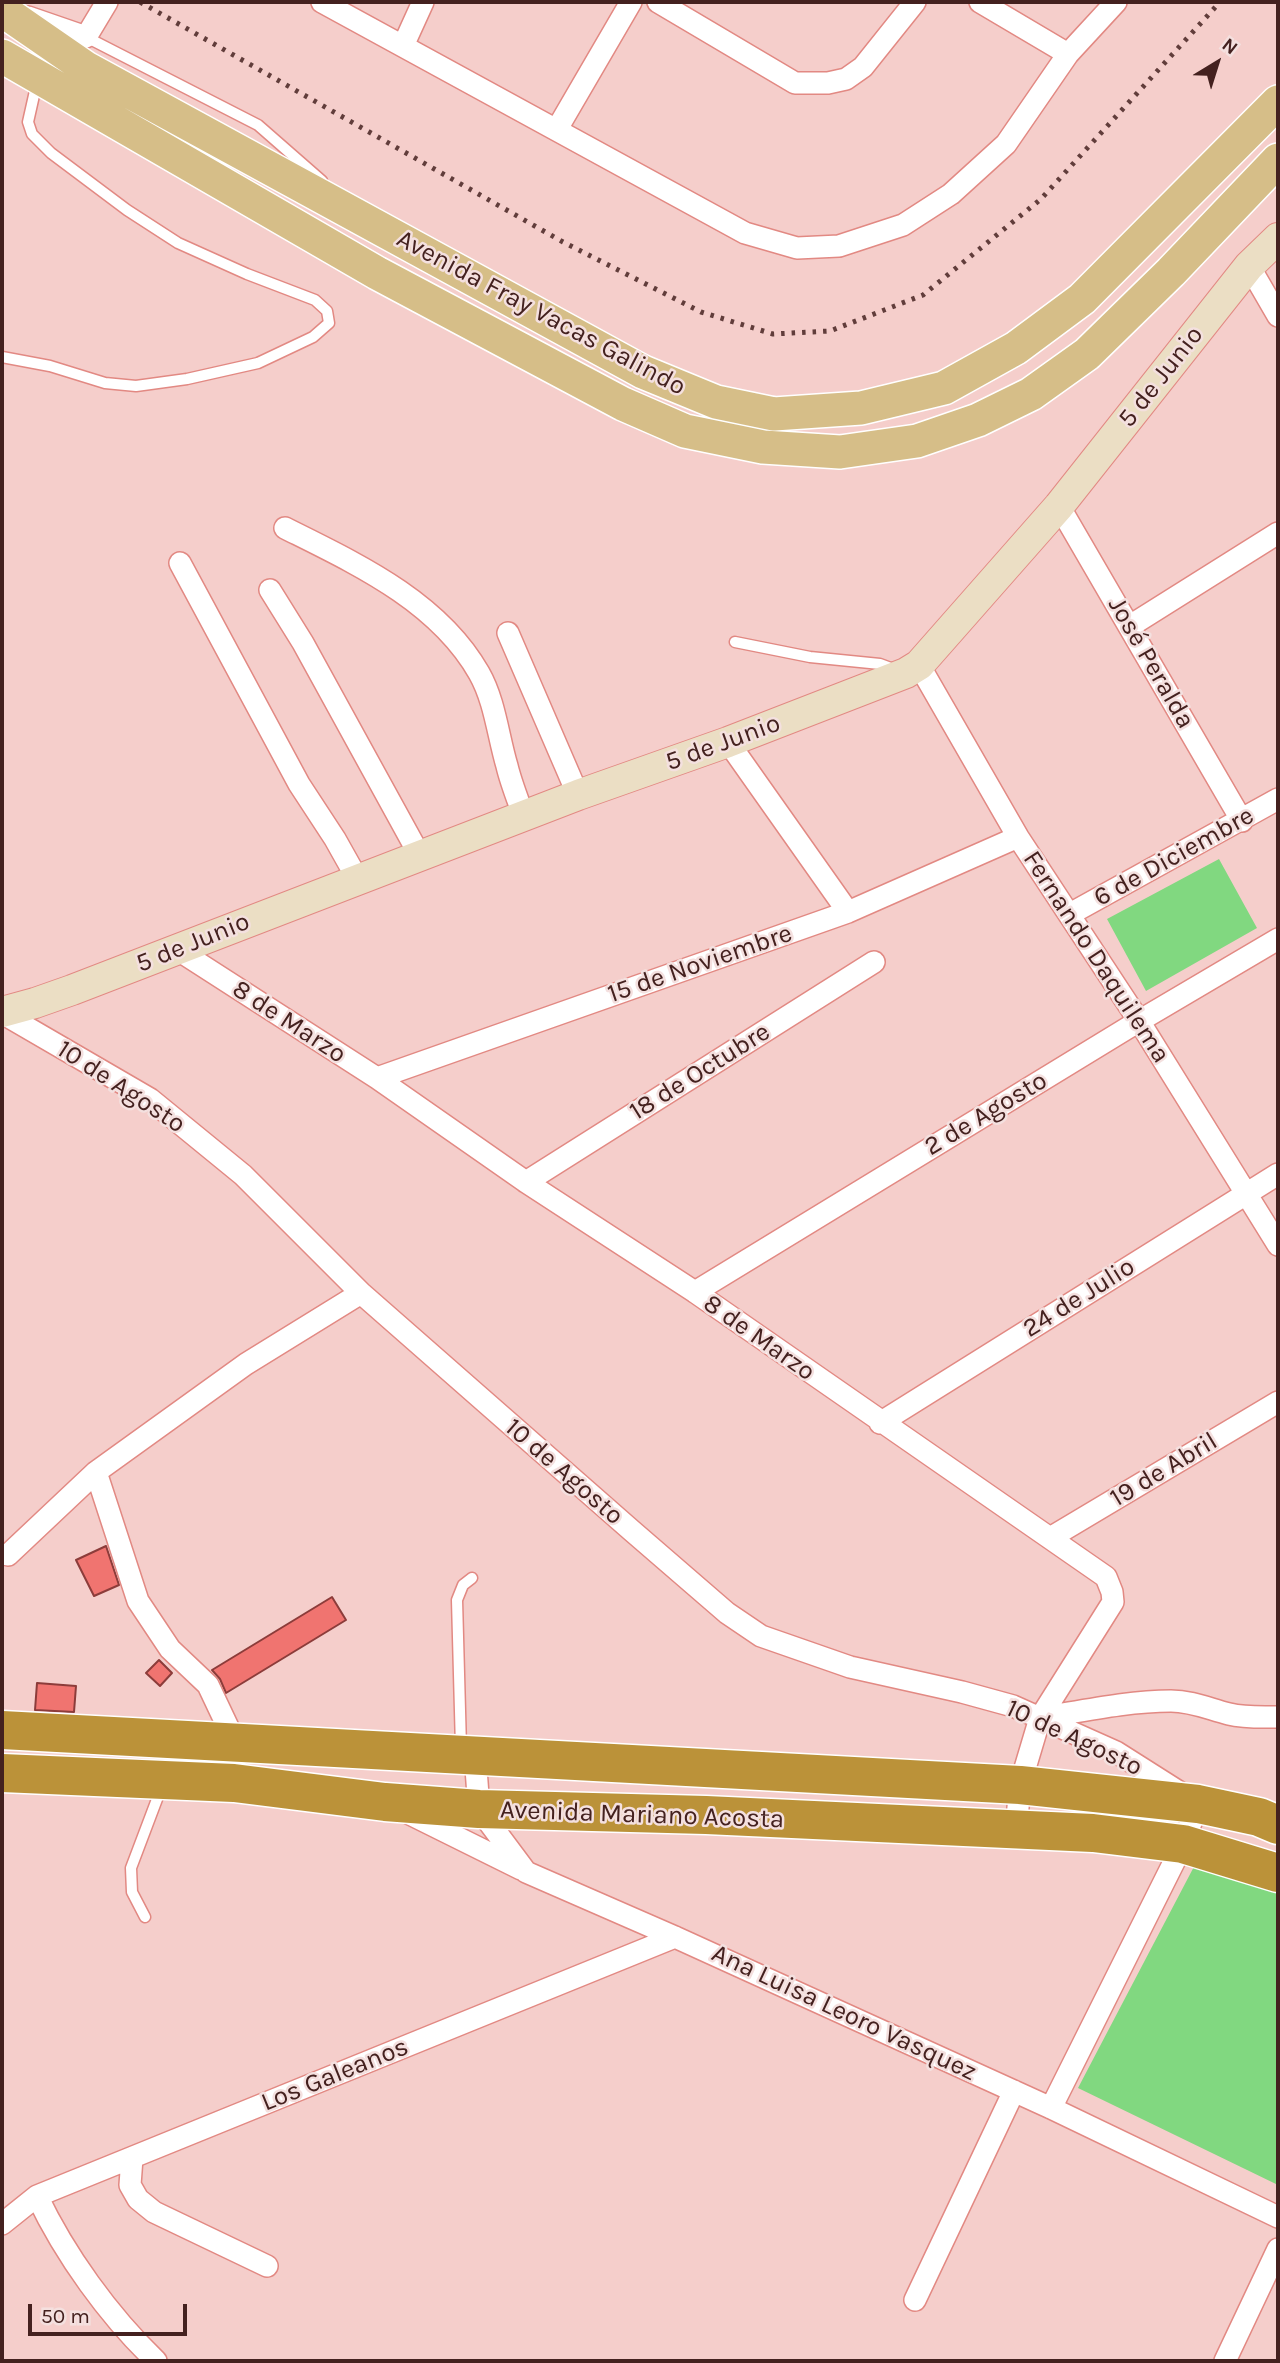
<!DOCTYPE html>
<meta charset="utf-8">
<style>
body{margin:0}
#map{position:relative;width:1280px;height:2363px;overflow:hidden;background:#f5cecb;font-family:Karla,sans-serif}
canvas{display:block}
.frame{position:absolute;inset:0;border:4px solid #44211f;pointer-events:none}
.north{position:absolute;left:1182px;top:28px;width:70px;height:70px;-webkit-text-stroke:5px #f4e0df;paint-order:stroke;rotate:38deg;font-size:19px;font-weight:700;line-height:28px;text-align:center;color:#44211f}
.north::after{content:'';display:block;margin:auto;width:24px;height:32px;background:#44211f;clip-path:polygon(50% 0,100% 100%,50% 72%,0 100%)}
.scale{position:absolute;left:28px;top:2304px;width:159px;height:32px;box-sizing:border-box;border:4px solid #44211f;border-top:0;padding-left:9px;font-size:21px;line-height:24px;white-space:nowrap;color:#44211f;-webkit-text-stroke:5px #f4e0df;paint-order:stroke}
</style>
<div id="map">
<canvas width="1280" height="2363"></canvas>
<div class="frame"></div>
<div class="north">N</div>
<div class="scale">50 m</div>
</div>
<script>
const c = document.querySelector('canvas').getContext('2d');
c.lineJoin = 'round';
function paint(path, color) { c.fillStyle = color; c.fill(path, 'evenodd'); }
function strokePath(path, color, width, dash) { c.strokeStyle = color; c.lineWidth = width; c.lineCap = dash ? 'butt' : 'round'; c.setLineDash(dash || []); c.stroke(path); }
function drawText(font, color, halo, rows, align = 'center') {
  c.font = font + ' Karla,sans-serif'; c.lineWidth = 5; c.setLineDash([]); c.textBaseline = 'middle'; c.strokeStyle = halo; c.fillStyle = color; for (const [text, x, y, turn = 0] of rows) {
    c.save(); c.translate(x, y); c.rotate((+turn || 0) * Math.PI / 180); c.textAlign = isNaN(turn) ? turn : align; if (halo) c.strokeText(text, 0, 0); c.fillText(text, 0, 0); c.restore();
  }
}
paint(new Path2D(`
 M 1219,859 L 1257,928 L 1146,991 L 1107,919 Z
 M 1198,1859 L 1278,1885 L 1278,2185 L 1078,2088 Z`), '#81d880');
const building = new Path2D(`
 M 106,1546 L 119,1585 L 94,1596 L 76,1560 Z
 M 332,1597 L 346,1620 L 226,1693 L 220,1679 L 212,1670 Z
 M 159,1660 L 172,1673 L 160,1686 L 146,1673 Z
 M 37,1683 L 76,1686 L 74,1712 L 35,1710 Z`);
paint(building, '#f07470');
strokePath(building, '#8c3c3a', 2);
const lane = new Path2D(`
 M 86,37 L 258,125 L 322,181
 M 2,357 L 50,366 L 105,383 L 136,386 L 187,379 L 258,363 L 313,337 L 329,323 L 327,311 L 315,300 L 247,274 L 178,243 L 127,210 L 51,153 L 32,134 L 28,122 L 37,82
 M 735,642 L 810,657 L 880,664 L 896,670
 M 461,1748 L 457,1600 L 463,1585 L 472,1578
 M 145,1917 L 132,1892 L 131,1868 L 162,1786`);
const street = new Path2D(`
 M 322,2 L 745,233 L 797,248 L 839,246 L 903,225 L 951,194 L 1006,144 L 1068,54 L 1116,2
 M 658,2 L 795,83 L 828,83 L 846,79 L 863,67 L 915,2
 M 980,2 L 1068,54
 M 28,17 L 86,37 L 107,2
 M 403,46 L 423,2
 M 557,129 L 631,2
 M 1249,266 L 1278,316
 M 1059,506 L 1242,821
 M 285,528 C 357,564 438,601 479,673 C 495,701 498,736 507,766 C 511,783 518,800 524,817
 M 180,563 L 299,784 L 335,839 L 358,880
 M 270,590 L 303,643 L 420,856
 M 1130,626 L 1278,533
 M 508,633 L 578,795
 M 919,665 L 1018,837 L 1139,1021 L 1278,1245
 M 728,742 L 848,912
 M 1070,914 L 1278,799
 M 178,950 L 377,1078 L 526,1182 L 695,1292 L 1106,1577 L 1112,1592 L 1113,1602 L 1040,1718 L 1020,1785 L 1016,1830
 M 2,1013 L 150,1099 L 243,1175 L 361,1293 L 631,1530 L 727,1613 L 761,1636 L 850,1667 L 962,1692 L 1013,1706 L 1116,1752 L 1198,1804 L 1183,1844 L 1051,2108
 M 377,1078 L 848,912 L 1018,837
 M 526,1182 L 874,962
 M 695,1292 L 1139,1021 L 1278,939
 M 880,1423 L 1278,1174
 M 96,1472 L 138,1601 L 170,1649 L 208,1685 L 235,1742 L 235,1749
 M 1050,1538 L 1278,1402
 M 8,1555 L 96,1472 L 246,1364 L 361,1293
 M 1040,1718 C 1083,1711 1128,1701 1171,1701 C 1192,1701 1209,1709 1229,1714 C 1245,1718 1262,1717 1278,1717
 M 475,1755 L 479,1809 L 526,1872 L 675,1937 L 1051,2108 L 1278,2217
 M 406,1812 L 521,1869
 M 132,2158 L 130,2185 L 138,2199 L 154,2212 L 267,2266
 M 37,2196 C 65,2255 109,2316 156,2361
 M 2,2224 L 37,2196 L 675,1937
 M 915,2300 L 1014,2091
 M 1225,2361 L 1278,2249`);
const secondary = new Path2D(`
 M 2,1012 L 35,1003 L 72,990 L 578,795 L 728,742 L 906,673 L 919,665 L 1059,506 L 1249,266 L 1278,238`);
const primary = new Path2D(`
 M 2,10 L 86,68 L 643,372 L 716,402 L 774,414 L 861,408 L 944,388 L 1016,348 L 1082,299 L 1278,102
 M 2,56 L 377,273 L 623,404 L 685,431 L 763,447 L 840,452 L 917,441 L 978,420 L 1031,394 L 1087,354 L 1171,272 L 1278,160`);
const highway = new Path2D(`
 M 2,1730 L 1020,1785 L 1198,1804 L 1259,1817 L 1278,1825
 M 2,1773 L 234,1783 L 385,1802 L 479,1809 L 706,1815 L 1093,1833 L 1183,1844 L 1278,1873`);
strokePath(lane, '#e28983', 13);
strokePath(street, '#e28983', 24);
strokePath(secondary, '#e28983', 32);
strokePath(primary, '#fff', 36);
strokePath(highway, '#fff', 41);
strokePath(lane, '#fff', 10);
strokePath(street, '#fff', 21);
strokePath(secondary, '#ebdec4', 30);
strokePath(primary, '#d6be88', 33);
strokePath(highway, '#bb9239', 38);
strokePath(new Path2D(`
 M 140,2 L 563,242 L 701,312 L 773,334 L 830,331 L 923,295 L 1041,199 L 1220,2`), '#613d3b', 5, [3.5, 7]);
drawText('26px', '#44211f', '#f4e0df', [
 ["Avenida Fray Vacas Galindo",541,313,28],
 ["5 de Junio",1161,377,-52],
 ["José Peralda",1151,663,60],
 ["5 de Junio",723,743,-20],
 ["6 de Diciembre",1174,857,-29],
 ["5 de Junio",193,943,-22],
 ["Fernando Daquilema",1096,957,57],
 ["15 de Noviembre",700,964,-19],
 ["8 de Marzo",289,1022,33],
 ["18 de Octubre",700,1072,-32],
 ["10 de Agosto",121,1087,33],
 ["2 de Agosto",986,1114,-31],
 ["24 de Julio",1079,1298,-32],
 ["8 de Marzo",759,1338,35],
 ["19 de Abril",1164,1470,-31],
 ["10 de Agosto",564,1472,41],
 ["10 de Agosto",1074,1738,25],
 ["Avenida Mariano Acosta",642,1815,2],
 ["Ana Luisa Leoro Vasquez",844,2013,25],
 ["Los Galeanos",335,2075,-22]
]);
</script>
